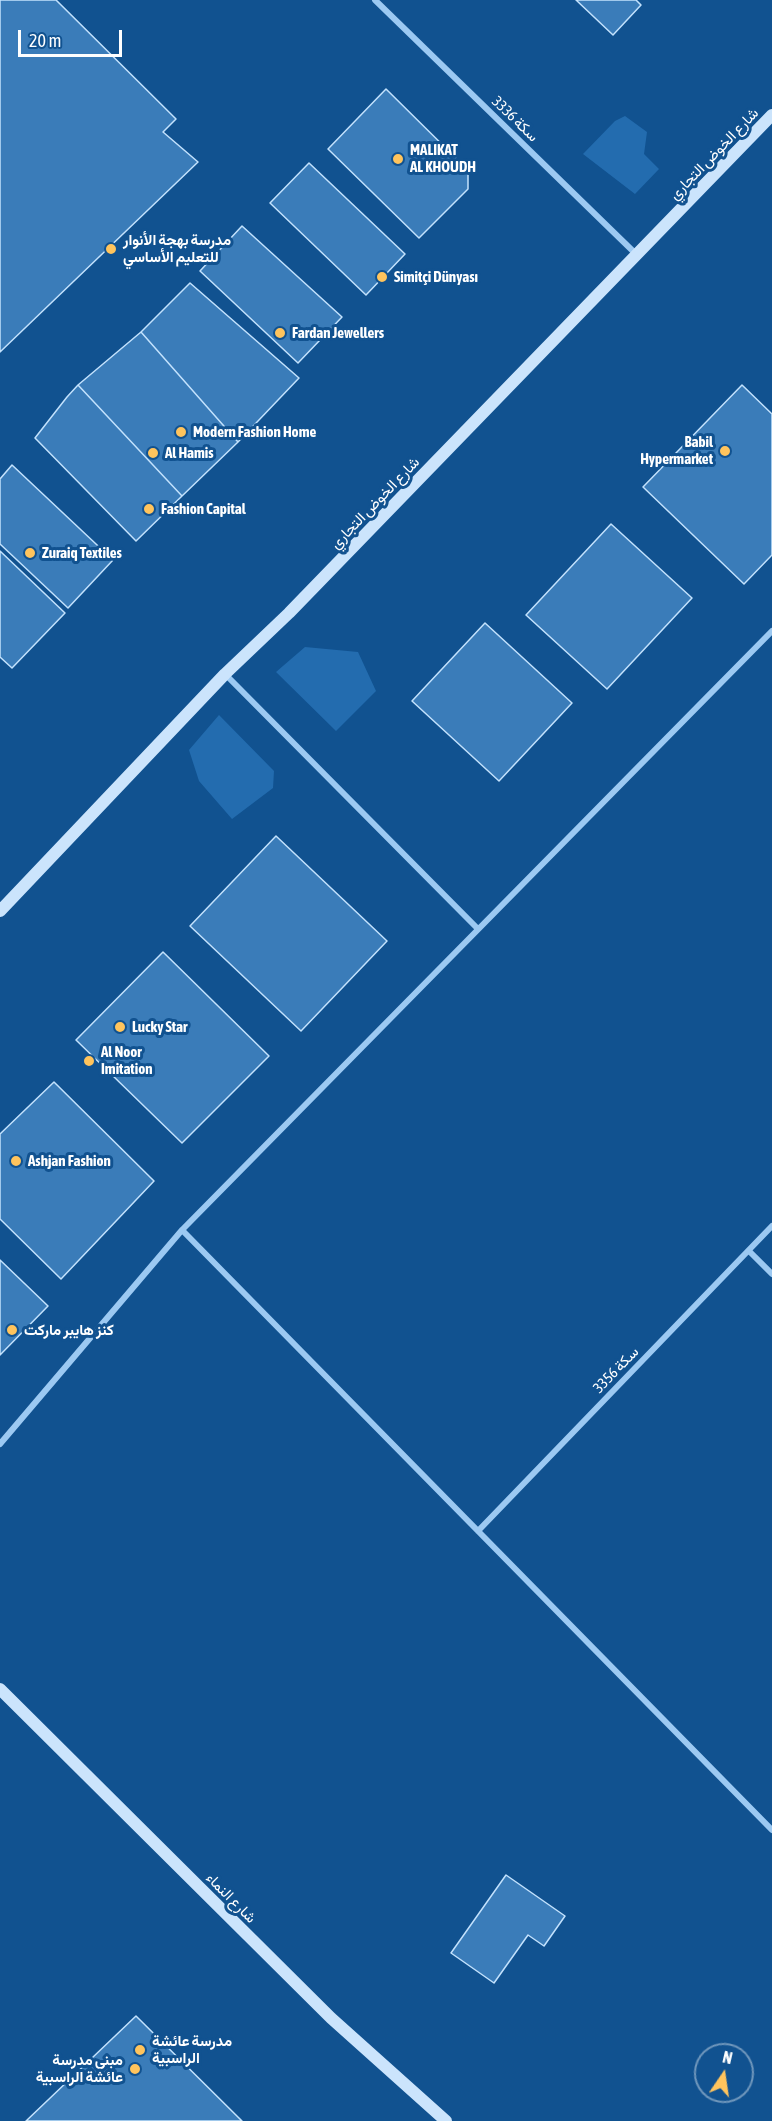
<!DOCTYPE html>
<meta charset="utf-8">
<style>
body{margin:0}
#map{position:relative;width:772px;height:2121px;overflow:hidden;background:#115290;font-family:"Asap Condensed",sans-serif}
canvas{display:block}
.north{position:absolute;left:694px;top:2043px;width:60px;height:60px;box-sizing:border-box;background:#115290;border:2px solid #7097bc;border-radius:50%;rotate:13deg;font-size:16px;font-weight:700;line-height:24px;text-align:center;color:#fff}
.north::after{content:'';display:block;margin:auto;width:21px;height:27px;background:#ffc45d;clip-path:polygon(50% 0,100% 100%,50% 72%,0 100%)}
.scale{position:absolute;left:18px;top:30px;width:104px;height:27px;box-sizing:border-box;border:3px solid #fff;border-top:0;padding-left:8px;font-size:18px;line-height:21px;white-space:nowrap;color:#fff;-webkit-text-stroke:4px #115290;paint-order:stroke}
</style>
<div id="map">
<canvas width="772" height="2121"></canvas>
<div class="north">N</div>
<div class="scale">20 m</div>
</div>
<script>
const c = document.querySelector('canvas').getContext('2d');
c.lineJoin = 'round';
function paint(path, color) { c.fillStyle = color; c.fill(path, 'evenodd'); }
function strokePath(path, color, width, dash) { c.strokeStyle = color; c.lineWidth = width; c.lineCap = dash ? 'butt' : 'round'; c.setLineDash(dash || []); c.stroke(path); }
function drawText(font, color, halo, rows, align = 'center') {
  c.font = font + ' "Asap Condensed",Vazirmatn,sans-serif'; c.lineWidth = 6; c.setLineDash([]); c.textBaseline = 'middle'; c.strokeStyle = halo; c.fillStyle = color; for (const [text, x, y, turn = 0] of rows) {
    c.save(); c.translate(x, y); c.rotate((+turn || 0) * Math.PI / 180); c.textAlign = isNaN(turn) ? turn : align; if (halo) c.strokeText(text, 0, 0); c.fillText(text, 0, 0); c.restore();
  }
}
paint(new Path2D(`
 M 625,116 L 647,132 L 644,154 L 659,169 L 635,194 L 583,154 L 615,121 Z
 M 305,647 L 358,652 L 376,691 L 336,731 L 276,672 Z
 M 219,715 L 274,771 L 273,788 L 232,819 L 199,781 L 189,750 Z`), '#236caf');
const building = new Path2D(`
 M 0,0 L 56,0 L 176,119 L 163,132 L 198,162 L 0,352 Z
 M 576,0 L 636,0 L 641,5 L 613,35 Z
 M 386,89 L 468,170 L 468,189 L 419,238 L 328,149 Z
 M 309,163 L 405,254 L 366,295 L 270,203 Z
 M 242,226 L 342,317 L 298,363 L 200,271 Z
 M 190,283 L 299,378 L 238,442 L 141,332 Z
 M 141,332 L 238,442 L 182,496 L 78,385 Z
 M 78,385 L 182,496 L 136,541 L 35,438 L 67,397 Z
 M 742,385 L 772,414 L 772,555 L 744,584 L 643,487 Z
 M 12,465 L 113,560 L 68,608 L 0,544 L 0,479 Z
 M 611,524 L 692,598 L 607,689 L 526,615 Z
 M 0,551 L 65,613 L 12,668 L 0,657 Z
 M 485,623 L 572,703 L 499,781 L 412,701 Z
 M 276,836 L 387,941 L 301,1031 L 190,926 Z
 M 163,952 L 269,1056 L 182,1143 L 76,1040 Z
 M 54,1082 L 154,1181 L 61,1279 L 0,1219 L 0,1134 Z
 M 0,1260 L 48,1306 L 0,1355 Z
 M 506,1875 L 565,1916 L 544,1946 L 528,1935 L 494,1983 L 451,1953 Z
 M 136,2016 L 242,2121 L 26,2121 Z`);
paint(building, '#3a7cb9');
strokePath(building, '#c3e2fd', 1.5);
strokePath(new Path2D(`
 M 375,0 L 637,255
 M 225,674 L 478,929
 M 182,1230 L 772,1830
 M 749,1251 L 772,1274
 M 0,1444 L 182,1230 L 772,631
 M 478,1531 L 772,1226`), '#9cc9f2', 6);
strokePath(new Path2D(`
 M 0,911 L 225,674 L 289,613 L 772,115
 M 0,1689 L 331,2018 L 446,2121`), '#cbe4fc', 12);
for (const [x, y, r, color] of [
 [398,159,6,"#ffc45d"],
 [111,249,6,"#ffc45d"],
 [382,277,6,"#ffc45d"],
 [280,333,6,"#ffc45d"],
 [181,432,6,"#ffc45d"],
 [725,451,6,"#ffc45d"],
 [153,453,6,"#ffc45d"],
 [149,509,6,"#ffc45d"],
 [30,553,6,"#ffc45d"],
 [120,1027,6,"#ffc45d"],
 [89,1061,6,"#ffc45d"],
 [16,1161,6,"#ffc45d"],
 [12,1330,6,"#ffc45d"],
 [140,2050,6,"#ffc45d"],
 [135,2069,6,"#ffc45d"]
]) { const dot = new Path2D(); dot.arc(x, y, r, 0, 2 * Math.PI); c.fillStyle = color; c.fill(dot); strokePath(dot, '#115290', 2); }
drawText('15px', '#fff', '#115290', [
 ["سكة 3336",515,119,44],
 ["شارع الخوض التجاري",714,154,-46],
 ["شارع الخوض التجاري",375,503,-46],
 ["سكة 3356",616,1370,-46],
 ["شارع النماء",231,1898,45]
]);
drawText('bold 15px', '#fff', '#115290', [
 ["MALIKAT",410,150],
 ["AL KHOUDH",410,167],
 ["مدرسة بهجة الأنوار",123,240],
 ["للتعليم الأساسي",123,257],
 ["Simitçi Dünyası",394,277],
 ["Fardan Jewellers",292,333],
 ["Modern Fashion Home",193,432],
 ["Babil",713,442,"right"],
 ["Hypermarket",713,459,"right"],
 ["Al Hamis",165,453],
 ["Fashion Capital",161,509],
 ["Zuraiq Textiles",42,553],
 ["Lucky Star",132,1027],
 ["Al Noor",101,1052],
 ["Imitation",101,1069],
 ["Ashjan Fashion",28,1161],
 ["كنز هايبر ماركت",24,1330],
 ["مدرسة عائشة",152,2041],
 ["الراسبية",152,2058],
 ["مبنى مدرسة",123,2060,"right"],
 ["عائشة الراسبية",123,2077,"right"]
], 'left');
</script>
